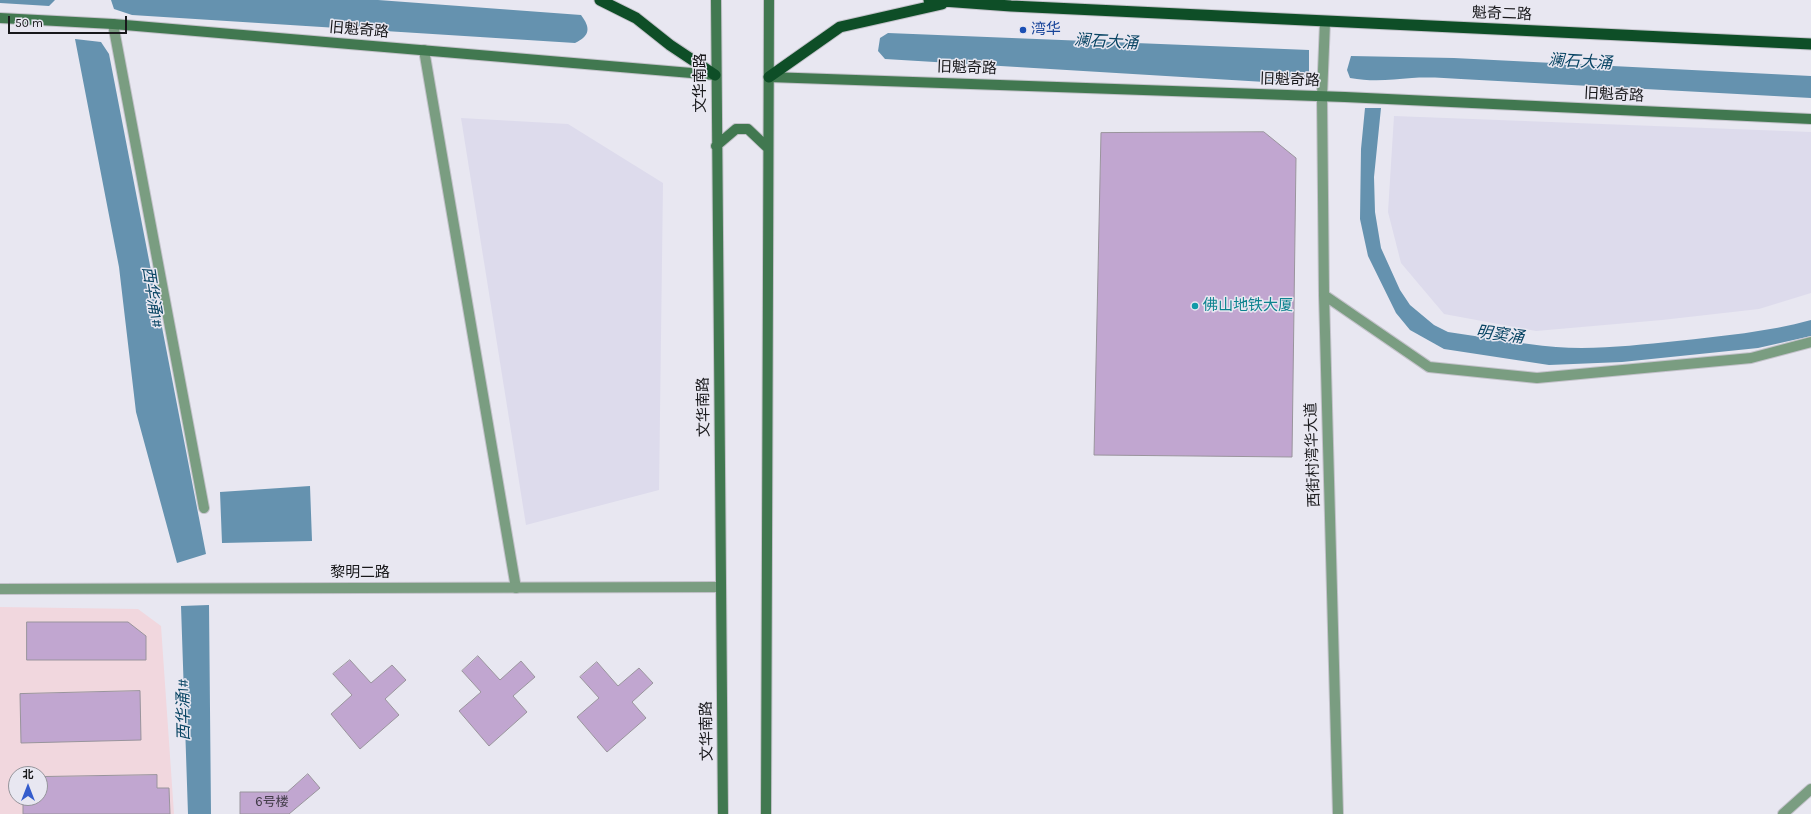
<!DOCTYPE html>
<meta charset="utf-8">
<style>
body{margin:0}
#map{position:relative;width:1811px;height:814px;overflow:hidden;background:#e8e7f1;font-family:Karla,"Noto Sans SC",sans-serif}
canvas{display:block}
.north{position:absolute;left:8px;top:766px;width:40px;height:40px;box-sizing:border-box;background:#e8e7f1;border:1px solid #95949b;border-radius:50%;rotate:0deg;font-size:11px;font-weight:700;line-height:16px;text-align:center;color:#18181b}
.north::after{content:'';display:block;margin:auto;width:14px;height:18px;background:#355ccc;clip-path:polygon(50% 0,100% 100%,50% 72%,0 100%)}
.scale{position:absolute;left:8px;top:16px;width:119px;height:18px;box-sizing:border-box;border:2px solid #18181b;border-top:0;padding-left:5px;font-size:12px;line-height:14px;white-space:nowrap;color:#18181b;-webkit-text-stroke:3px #e8e7f1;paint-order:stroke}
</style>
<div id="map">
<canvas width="1811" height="814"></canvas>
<div class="north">北</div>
<div class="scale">50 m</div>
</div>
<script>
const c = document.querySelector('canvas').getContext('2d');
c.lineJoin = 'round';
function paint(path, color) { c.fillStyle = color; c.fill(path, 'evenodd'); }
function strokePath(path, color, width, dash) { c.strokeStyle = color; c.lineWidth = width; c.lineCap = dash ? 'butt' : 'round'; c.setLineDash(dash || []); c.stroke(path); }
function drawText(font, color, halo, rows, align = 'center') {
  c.font = font + ' Karla,"Noto Sans SC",sans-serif'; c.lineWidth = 3; c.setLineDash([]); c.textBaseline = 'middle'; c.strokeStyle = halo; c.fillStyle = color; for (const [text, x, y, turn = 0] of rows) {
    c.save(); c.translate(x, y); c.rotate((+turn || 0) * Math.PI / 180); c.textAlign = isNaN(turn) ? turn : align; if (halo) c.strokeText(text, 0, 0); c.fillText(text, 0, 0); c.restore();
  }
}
paint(new Path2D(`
 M 1394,116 L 1811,132 L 1811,293 L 1759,309 L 1662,320 L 1536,331 L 1444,314 L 1401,263 L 1388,212 Z
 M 461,118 L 568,124 L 663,183 L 659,490 L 526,525 Z`), '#dddbec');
paint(new Path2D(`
 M 0,607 L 138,609 L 161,626 L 174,814 L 0,814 ZM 16,774 L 40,774 L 40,798 L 16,798 Z`), '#f1d7de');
paint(new Path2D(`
 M 0,0 L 55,0 L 49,6 L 0,3 Z
 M 111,0 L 378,0 L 581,15 C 591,28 590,36 575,43 L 132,15 L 114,9 Z
 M 888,33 L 1309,50 L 1309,77 L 1265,82 L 885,59 L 878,51 L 880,38 Z
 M 75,39 L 101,42 L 109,54 L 206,554 L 177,563 L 136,412 L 119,267 Z
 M 1351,56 L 1454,58 L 1811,76 L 1811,98 L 1461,79 C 1445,78 1428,77 1412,78 C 1390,80 1372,82 1350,78 L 1347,70 Z
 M 1365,108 L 1381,108 L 1374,177 L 1375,212 L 1381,248 L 1400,290 L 1410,305 L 1434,325 L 1448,332 C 1483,337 1520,344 1556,347 C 1596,350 1637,345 1677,341 C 1722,336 1767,332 1811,320 L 1811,336 L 1758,348 L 1622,362 L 1549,365 L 1444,349 L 1410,330 L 1396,313 L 1368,256 L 1360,219 L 1361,149 Z
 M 310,486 L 312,541 L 222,543 L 220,492 Z
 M 209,605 L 211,814 L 188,814 L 181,606 Z`), '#6592af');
const building = new Path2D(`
 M 1264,132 L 1296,158 L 1292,457 L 1094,455 L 1101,133 Z
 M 27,622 L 128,622 L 146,636 L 146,660 L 27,660 Z
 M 478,656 L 500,680 L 521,661 L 535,677 L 513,696 L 527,712 L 489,746 L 459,711 L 481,692 L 462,671 Z
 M 350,660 L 371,683 L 392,665 L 406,680 L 385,699 L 399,715 L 360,749 L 331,714 L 352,695 L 333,674 Z
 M 597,662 L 618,686 L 639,668 L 653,683 L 632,702 L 646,718 L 607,752 L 577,717 L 599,698 L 580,677 Z
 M 140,691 L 141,740 L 21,743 L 20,694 Z
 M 308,774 L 320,788 L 289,814 L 240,814 L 240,792 L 287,792 Z
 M 157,775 L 157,788 L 169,788 L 170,814 L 23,814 L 23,798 L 40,798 L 40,777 Z`);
paint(building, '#c1a6d0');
strokePath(building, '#99949c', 1);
const minor = new Path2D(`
 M 1325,22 L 1322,96 L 1324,295 L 1338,814
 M 113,24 L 204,508
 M 424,50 L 516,588
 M 1324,295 L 1429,367 L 1537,378 L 1751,358 L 1811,342
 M 1783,814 L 1811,789`);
const tertiary = new Path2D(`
 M 0,589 L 721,587`);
const secondary = new Path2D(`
 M 716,0 L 723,814
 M 0,18 L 113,24 L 715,75
 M 769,77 L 1345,97 L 1811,119
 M 716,146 L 736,129 L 748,129 L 768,148
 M 766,814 L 769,0`);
const trunk = new Path2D(`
 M 600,0 L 636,18 L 670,45 L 715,75
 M 929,0 L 1011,6 L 1811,44
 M 769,77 L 840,27 L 942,4`);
strokePath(minor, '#c3c2ca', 12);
strokePath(tertiary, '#c3c2ca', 12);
strokePath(secondary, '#c3c2ca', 12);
strokePath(trunk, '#c3c2ca', 13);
strokePath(minor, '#7a9d81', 10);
strokePath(tertiary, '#7a9d81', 10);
strokePath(secondary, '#417850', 10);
strokePath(trunk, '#0e4e27', 11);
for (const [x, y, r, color] of [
 [1023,30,4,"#1a4fb4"],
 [1195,306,4,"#0f9aa8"]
]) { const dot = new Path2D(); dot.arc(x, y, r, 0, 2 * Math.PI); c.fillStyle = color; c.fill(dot); strokePath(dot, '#e8e7f1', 1.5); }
drawText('13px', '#423c48', null, [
 ["6号楼",272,802]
]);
drawText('15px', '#18181b', '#e8e7f1', [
 ["魁奇二路",1502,14,2],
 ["旧魁奇路",359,30,5],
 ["旧魁奇路",967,68,2],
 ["旧魁奇路",1290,80,2],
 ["文华南路",701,83,-90],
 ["旧魁奇路",1614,95,3],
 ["文华南路",704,407,-91],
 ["西街村湾华大道",1313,455,-92],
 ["黎明二路",360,573],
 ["文华南路",707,731,-91]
]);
drawText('15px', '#164399', '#e8e7f1', [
 ["湾华",1031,30]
], 'left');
drawText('15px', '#0d838f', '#e8e7f1', [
 ["佛山地铁大厦",1203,306]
], 'left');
drawText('italic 16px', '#094564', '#e8e7f1', [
 ["澜石大涌",1106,42,3],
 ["澜石大涌",1580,62,3],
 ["西华涌1#",152,297,81],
 ["明窦涌",1500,335,8],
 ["西华涌1#",184,710,-91]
]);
</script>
